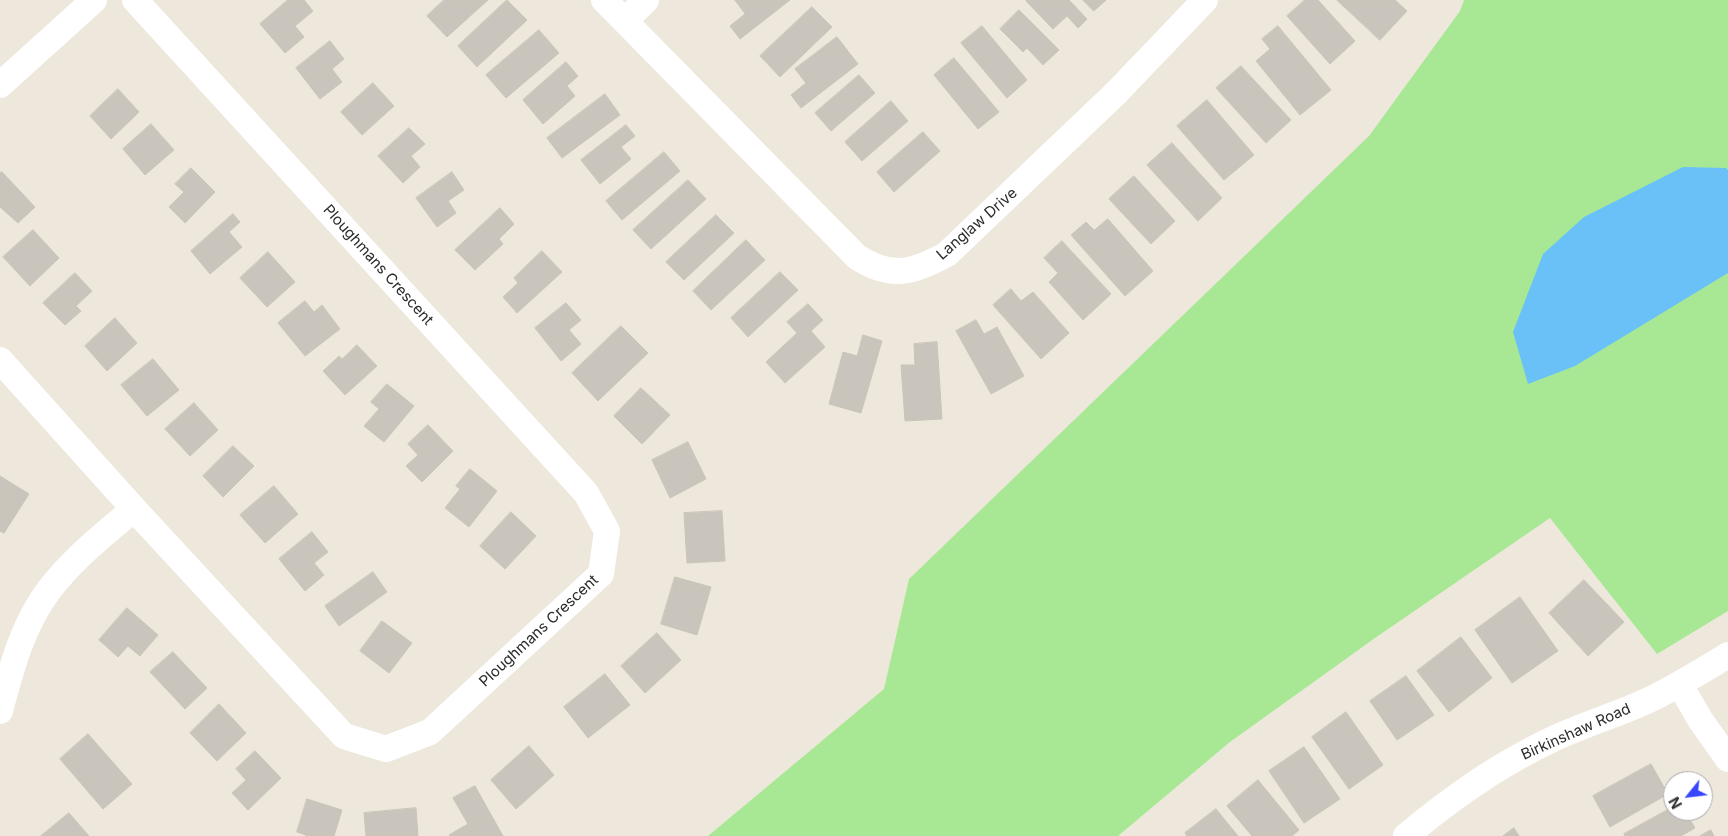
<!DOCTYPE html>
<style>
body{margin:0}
#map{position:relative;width:1728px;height:836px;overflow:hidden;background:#eee8dc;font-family:Inter,sans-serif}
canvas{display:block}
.north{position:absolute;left:1663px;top:771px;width:50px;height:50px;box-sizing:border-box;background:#fff;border:1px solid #aaa;border-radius:50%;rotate:241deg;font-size:14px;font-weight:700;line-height:20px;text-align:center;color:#2b2b2b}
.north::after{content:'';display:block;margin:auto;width:18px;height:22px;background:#3847ff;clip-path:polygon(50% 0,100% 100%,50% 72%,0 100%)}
</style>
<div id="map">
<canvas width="1728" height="836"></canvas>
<div class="north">N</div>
</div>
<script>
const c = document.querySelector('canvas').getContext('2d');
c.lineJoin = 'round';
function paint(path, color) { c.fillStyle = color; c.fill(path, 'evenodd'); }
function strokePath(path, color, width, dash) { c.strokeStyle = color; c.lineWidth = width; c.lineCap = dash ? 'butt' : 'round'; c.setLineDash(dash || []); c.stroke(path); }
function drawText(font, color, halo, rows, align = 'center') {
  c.font = font + ' Inter,sans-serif'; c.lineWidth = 4; c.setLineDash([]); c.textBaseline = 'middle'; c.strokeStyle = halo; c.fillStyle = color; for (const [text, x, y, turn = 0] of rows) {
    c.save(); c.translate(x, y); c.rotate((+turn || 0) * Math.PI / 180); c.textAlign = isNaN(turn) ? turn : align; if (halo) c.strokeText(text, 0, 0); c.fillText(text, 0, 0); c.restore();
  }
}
paint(new Path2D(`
 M 1464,0 L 1728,0 L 1728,611 L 1657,654 L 1550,518 L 1375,638 L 1230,742 L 1118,836 L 708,836 L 884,689 L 909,579 L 1369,136 L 1460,11 Z`), '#a8e895');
paint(new Path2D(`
 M 1683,167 L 1726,168 L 1728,170 L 1728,273 L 1575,366 L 1528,384 L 1513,332 L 1543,254 L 1584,217 Z`), '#69c1f7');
const building = new Path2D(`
 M 288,0 L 304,0 L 313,11 L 295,26 L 304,37 L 285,53 L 260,24 Z
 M 444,0 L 488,0 L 447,37 L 427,16 Z
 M 507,0 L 527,20 L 477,67 L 458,46 Z
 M 735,0 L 790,0 L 740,39 L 730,26 L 745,14 Z
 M 1027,0 L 1069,0 L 1087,19 L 1078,28 L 1067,16 L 1053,29 L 1026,1 Z
 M 1083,0 L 1106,0 L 1094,11 Z
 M 1305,0 L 1318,0 L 1355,41 L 1330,64 L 1287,16 Z
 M 1337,0 L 1395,0 L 1407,11 L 1380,40 Z
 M 812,7 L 832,27 L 780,77 L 760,56 Z
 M 1019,10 L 1059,50 L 1043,65 L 1027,48 L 1023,52 L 1000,29 Z
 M 982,26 L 1027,80 L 1007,98 L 961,43 Z
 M 1278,26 L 1331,90 L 1300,115 L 1256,61 L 1270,49 L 1262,39 Z
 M 539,30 L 559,53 L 506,98 L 486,75 Z
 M 837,37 L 858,64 L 801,108 L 791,95 L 806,83 L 795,69 Z
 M 330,41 L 344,59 L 332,69 L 342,82 L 320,99 L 296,68 Z
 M 954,58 L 999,112 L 978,129 L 934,75 Z
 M 566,62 L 578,76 L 567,86 L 575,96 L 543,124 L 523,100 Z
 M 1241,66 L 1291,120 L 1266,143 L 1216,88 Z
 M 859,75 L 875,93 L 831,131 L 815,113 Z
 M 373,83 L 394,106 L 362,135 L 341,112 Z
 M 118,89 L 139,112 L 111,139 L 90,116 Z
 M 605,94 L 620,115 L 562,158 L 547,138 Z
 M 1207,100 L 1254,155 L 1224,180 L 1177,126 Z
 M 891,101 L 908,121 L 862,161 L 845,142 Z
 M 151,124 L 174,150 L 145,175 L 123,149 Z
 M 626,125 L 635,136 L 621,147 L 631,159 L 600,184 L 581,160 Z
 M 409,128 L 425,144 L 411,156 L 420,167 L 403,183 L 378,156 Z
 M 923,132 L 940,151 L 894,192 L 877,172 Z
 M 1172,143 L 1222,198 L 1198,221 L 1147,165 Z
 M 664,152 L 680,171 L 622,220 L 606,201 Z
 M 191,168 L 215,192 L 185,223 L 169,207 L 184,192 L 175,184 Z
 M 2,172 L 35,207 L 18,223 L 0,207 L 0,173 Z
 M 452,172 L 464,190 L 448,201 L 456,213 L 437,227 L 416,198 Z
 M 1134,176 L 1175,221 L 1151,244 L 1109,199 Z
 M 688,180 L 706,199 L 651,249 L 633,230 Z
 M 500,208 L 514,224 L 499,239 L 503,244 L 475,270 L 455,250 Z
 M 233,214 L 240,222 L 229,232 L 242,247 L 210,274 L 191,251 Z
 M 716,215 L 734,233 L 684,280 L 666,262 Z
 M 1108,219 L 1153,271 L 1125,296 L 1071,235 L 1086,222 L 1094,230 Z
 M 33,230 L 59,258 L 30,286 L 3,257 Z
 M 746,240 L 765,260 L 711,310 L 693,291 Z
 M 1062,241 L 1111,294 L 1083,320 L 1049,282 L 1058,273 L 1044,258 Z
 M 542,251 L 562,272 L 517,313 L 503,297 L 518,283 L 514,278 Z
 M 268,252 L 295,282 L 267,307 L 240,278 Z
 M 780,272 L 798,290 L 748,337 L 731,318 Z
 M 75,273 L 92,291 L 76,306 L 81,311 L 65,325 L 43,303 Z
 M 1011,289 L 1021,301 L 1033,292 L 1069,333 L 1041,359 L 993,305 Z
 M 305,301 L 314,312 L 322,305 L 340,329 L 305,356 L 278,323 Z
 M 566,303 L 581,320 L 569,330 L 581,344 L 561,361 L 535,328 Z
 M 808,304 L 823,320 L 811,331 L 825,347 L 785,383 L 766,362 L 797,333 L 787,322 Z
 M 115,318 L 137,343 L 107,371 L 85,346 Z
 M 976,320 L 984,334 L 997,327 L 1024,376 L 991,394 L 956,331 Z
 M 621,326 L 648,353 L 598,401 L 572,373 Z
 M 863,335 L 882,341 L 861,413 L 829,404 L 843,352 L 857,356 Z
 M 937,342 L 942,419 L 905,421 L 901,365 L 915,365 L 914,344 Z
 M 357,345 L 377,366 L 345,395 L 323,371 L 339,356 L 342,359 Z
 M 153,359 L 179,390 L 147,416 L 121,385 Z
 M 387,384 L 414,406 L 384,442 L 364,426 L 379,409 L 371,402 Z
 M 641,388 L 670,415 L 642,444 L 614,416 Z
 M 194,403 L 218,430 L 190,456 L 165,429 Z
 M 428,425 L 453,451 L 422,482 L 406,466 L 418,455 L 408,444 Z
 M 688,442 L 706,479 L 670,498 L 652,460 Z
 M 233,446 L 254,466 L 223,497 L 203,476 Z
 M 470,469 L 497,491 L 469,527 L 445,508 L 460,489 L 456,486 Z
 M 0,476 L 29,494 L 4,533 L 0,531 Z
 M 274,486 L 298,514 L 265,543 L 240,515 Z
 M 722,511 L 725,561 L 687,563 L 684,513 Z
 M 511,512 L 536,536 L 505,569 L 480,546 Z
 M 312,532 L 328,552 L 314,563 L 324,575 L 305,591 L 279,559 Z
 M 373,572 L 387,592 L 339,626 L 325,606 Z
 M 675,577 L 711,587 L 697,635 L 661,624 Z
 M 1584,580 L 1624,622 L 1588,656 L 1549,613 Z
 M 1520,597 L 1558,651 L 1512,683 L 1475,630 Z
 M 127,608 L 158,635 L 140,656 L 128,646 L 118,657 L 99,640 Z
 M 382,621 L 412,643 L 389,673 L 360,651 Z
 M 657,633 L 681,660 L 645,693 L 621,666 Z
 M 1461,637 L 1492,678 L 1449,712 L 1417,671 Z
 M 173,652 L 207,688 L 185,709 L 150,672 Z
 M 605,674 L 630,705 L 588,738 L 564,707 Z
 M 1406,676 L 1434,715 L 1397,740 L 1370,701 Z
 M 219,704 L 246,733 L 217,761 L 190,733 Z
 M 1346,712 L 1383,765 L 1349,789 L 1312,737 Z
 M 88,734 L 132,784 L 103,809 L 60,759 Z
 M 529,746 L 554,775 L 516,809 L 491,780 Z
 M 1304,747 L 1340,799 L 1304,823 L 1269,771 Z
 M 255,751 L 281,778 L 248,810 L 232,793 L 246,780 L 236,769 Z
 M 1651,764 L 1668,794 L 1610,827 L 1593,796 Z
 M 1258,780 L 1299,830 L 1292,836 L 1252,836 L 1227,806 Z
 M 475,786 L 503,836 L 450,836 L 449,835 L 468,824 L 453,798 Z
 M 307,799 L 342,810 L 334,836 L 306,836 L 306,835 L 297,832 Z
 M 1673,807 L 1673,811 L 1685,811 L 1695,828 L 1681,836 L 1625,836 L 1624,834 Z
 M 416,808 L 418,836 L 366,836 L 364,813 Z
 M 1216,809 L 1238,836 L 1187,836 L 1185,833 Z
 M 69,813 L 89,836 L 41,836 Z
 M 1514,828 L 1519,836 L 1503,836 Z
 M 1711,830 L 1714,836 L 1700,836 Z`);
paint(building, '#c9c5bc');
strokePath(building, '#cac5b6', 1);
strokePath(new Path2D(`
 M 604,0 L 857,257 C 891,279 913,273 947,254 L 1116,93 L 1205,0
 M 625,21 L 646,0
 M 0,85 L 94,0
 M 0,360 L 134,509 L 344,736 L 386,749 L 430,732 L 601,574 L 607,531 L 586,493 L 135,0
 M 1680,685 L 1701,721 L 1728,759
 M 0,711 C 12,665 25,616 58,579 C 80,553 108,531 134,509
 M 1406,836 C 1450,799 1498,765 1551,740 C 1582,725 1617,715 1649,700 C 1676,687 1702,671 1728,655`), '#fff', 26);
drawText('15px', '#2b2b2b', '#fff', [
 ["Langlaw Drive",977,224,-41],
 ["Ploughmans Crescent",378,265,48],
 ["Ploughmans Crescent",539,631,-43],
 ["Birkinshaw Road",1576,732,-24]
]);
</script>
